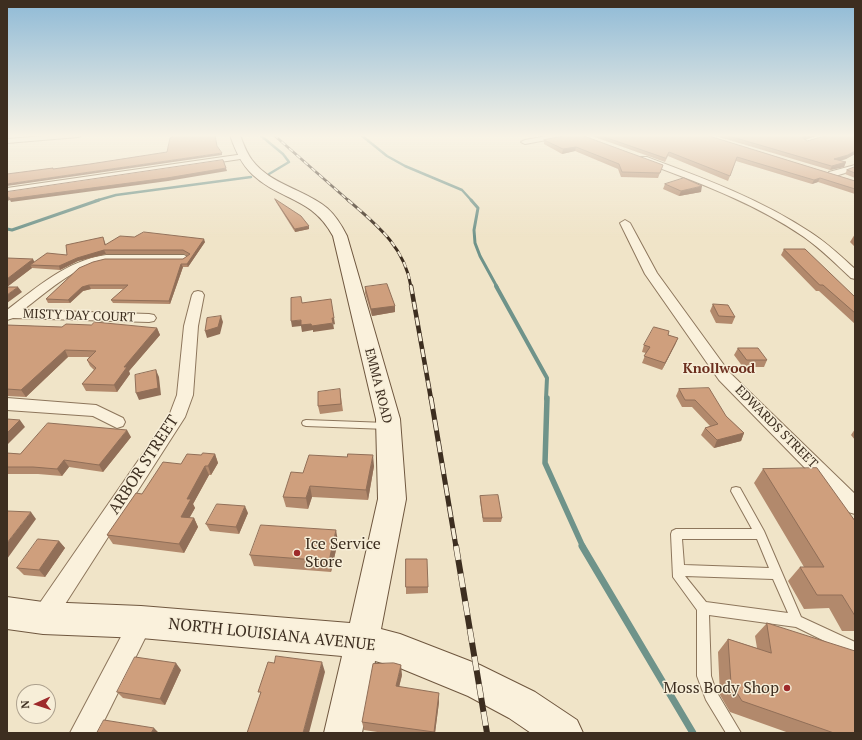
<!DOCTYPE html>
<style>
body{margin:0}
#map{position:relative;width:862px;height:740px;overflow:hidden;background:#f0e4c8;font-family:"PT Serif",serif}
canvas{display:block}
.frame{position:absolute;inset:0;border:8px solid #3d2e20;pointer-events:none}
.north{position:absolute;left:16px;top:684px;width:40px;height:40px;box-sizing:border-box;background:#f7eed8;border:1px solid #ada18e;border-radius:50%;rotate:267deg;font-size:11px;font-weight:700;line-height:16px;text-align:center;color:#3d2e20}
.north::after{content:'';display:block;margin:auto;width:14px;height:18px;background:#9e2a2b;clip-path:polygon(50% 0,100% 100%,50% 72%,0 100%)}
</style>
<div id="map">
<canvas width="862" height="740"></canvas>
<div class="frame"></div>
<div class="north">N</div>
</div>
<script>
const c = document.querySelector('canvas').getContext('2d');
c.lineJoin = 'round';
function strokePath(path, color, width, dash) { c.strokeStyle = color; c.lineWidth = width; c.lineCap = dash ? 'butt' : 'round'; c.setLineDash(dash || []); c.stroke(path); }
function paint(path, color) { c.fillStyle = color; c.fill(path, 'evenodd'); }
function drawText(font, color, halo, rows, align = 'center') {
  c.font = font + ' "PT Serif",serif'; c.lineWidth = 3; c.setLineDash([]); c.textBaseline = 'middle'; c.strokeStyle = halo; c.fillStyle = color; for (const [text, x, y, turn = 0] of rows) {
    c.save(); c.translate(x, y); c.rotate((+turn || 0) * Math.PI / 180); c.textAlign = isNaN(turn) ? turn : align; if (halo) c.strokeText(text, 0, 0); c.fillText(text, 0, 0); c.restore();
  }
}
strokePath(new Path2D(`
 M 260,135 L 283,154 L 289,162 L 269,174
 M 361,135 L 387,156 L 405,166 L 462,190 L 472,201
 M 95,201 L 116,195 L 251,177`), '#6f938a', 2.5);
strokePath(new Path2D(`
 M 471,200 L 478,208 L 474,230 L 475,243 L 480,256 L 497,287
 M 7,229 L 12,230 L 99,200`), '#6f938a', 3);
strokePath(new Path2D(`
 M 496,286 L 547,378 L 546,399`), '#6f938a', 4);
strokePath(new Path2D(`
 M 547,398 L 545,463 L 583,547`), '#6f938a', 5.5);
strokePath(new Path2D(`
 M 582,546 L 693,733`), '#6f938a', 7);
const lane = new Path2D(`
 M 306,420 L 387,423 L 390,424 L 392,426 L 390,428 L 387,429 L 306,426 L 303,425 L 302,423 L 303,421 Z
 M 736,487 L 740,488 L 764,531 L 801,617 L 855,642 L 855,656 L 796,627 L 709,615 L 711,676 L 716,691 L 741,733 L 726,733 L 706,700 L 697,676 L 697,610 L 673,577 L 671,534 L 672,531 L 676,529 L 752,529 L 731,491 L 732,488 ZM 682,539 L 757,539 L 769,568 L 684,565 ZM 685,576 L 773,579 L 788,613 L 706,602 Z`);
const street = new Path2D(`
 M 56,135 L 82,135 L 78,137 L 7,143 L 7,139 Z
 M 553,135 L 567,135 L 563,137 L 525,144 L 521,142 L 525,140 Z
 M 244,154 L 248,156 L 247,158 L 7,194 L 7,188 Z
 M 641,157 L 647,157 C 703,178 760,199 810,232 C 827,243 841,256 855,269 L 855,279 L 851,278 C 836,264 821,249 804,237 C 755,203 697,182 641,161 Z
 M 855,165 L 855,170 L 832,177 L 828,174 L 829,172 Z
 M 625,220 L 630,223 L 657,273 L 729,372 L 855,494 L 855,514 L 848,512 L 719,380 L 645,274 L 620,223 Z
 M 106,255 L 184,255 L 190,258 L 184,261 L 106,261 C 74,266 47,292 23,310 L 149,314 L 154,315 L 156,318 L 154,321 L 149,322 L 13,318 L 7,320 L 7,310 C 37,287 68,260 106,255 Z
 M 198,291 L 202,292 L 204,295 L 198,326 L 193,395 L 185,417 L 51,626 L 43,630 L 35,626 L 31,618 L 35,610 L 169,416 L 177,395 L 184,326 L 192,295 L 194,292 Z
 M 7,398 L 96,405 L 123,418 L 125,422 L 123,426 L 117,428 L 93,416 L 7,410 Z
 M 141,610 L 149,614 L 153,622 L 98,733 L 70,733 L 133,614 Z`);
const secondary = new Path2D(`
 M 230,135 L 240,135 C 243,143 246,152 252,160 C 271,185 304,189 327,208 C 336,216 342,226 347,236 L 400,419 L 406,499 L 381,629 L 400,634 L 480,665 L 535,692 L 577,720 L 583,733 L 531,733 L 509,718 L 468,696 L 400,668 L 375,661 L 362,733 L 324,733 L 342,656 L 141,638 L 43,634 L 7,629 L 7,597 L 43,602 L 141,606 L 350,623 L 378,499 L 376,419 L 333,236 C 312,197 281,201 253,175 C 241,164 235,150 230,135 Z`);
strokePath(lane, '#8d765c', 2);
strokePath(street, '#8d765c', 2);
strokePath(secondary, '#6f573f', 2);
paint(lane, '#faf1dc');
paint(street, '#faf1dc');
paint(secondary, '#faf1dc');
const railFar4 = new Path2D(`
 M 274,135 L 349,201`);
const railFar3 = new Path2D(`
 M 348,200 C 377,225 405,247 411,287`);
const railFar2 = new Path2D(`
 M 411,286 L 431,399`);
const railFar1 = new Path2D(`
 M 431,398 L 456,547`);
const rail = new Path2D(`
 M 456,546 L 487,733`);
strokePath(railFar4, '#3d2e20', 2.5);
strokePath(railFar3, '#3d2e20', 3);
strokePath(railFar2, '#3d2e20', 4.5);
strokePath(railFar1, '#3d2e20', 5);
strokePath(rail, '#3d2e20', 6);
strokePath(railFar4, '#f7eed8', 1.5, [5]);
strokePath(railFar3, '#f7eed8', 2, [6]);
strokePath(railFar2, '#f7eed8', 3, [8]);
strokePath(railFar1, '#f7eed8', 3.5, [11]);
strokePath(rail, '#f7eed8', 5, [14]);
paint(new Path2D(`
 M 589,135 L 706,135 L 855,181 L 855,194 L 818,182 L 812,184 L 736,161 L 728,181 L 668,156 L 665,162 Z
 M 712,135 L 819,135 L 805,140 L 807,141 L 855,135 L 855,154 L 846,159 L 840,161 L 846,162 L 844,167 L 830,170 Z
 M 544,140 L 663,165 L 658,178 L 621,177 L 618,169 L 575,151 L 562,154 L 544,144 Z
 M 855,167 L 855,178 L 845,174 L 847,170 Z
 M 665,184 L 701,192 L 679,196 L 663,189 Z
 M 275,199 L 309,229 L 295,232 L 276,202 Z
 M 855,234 L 855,247 L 850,242 Z
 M 134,237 L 205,242 L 188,267 L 183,267 L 170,304 L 113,303 L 111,300 L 124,289 L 91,289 L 83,291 L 70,303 L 48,303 L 46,299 L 79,268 L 183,259 L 188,256 L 184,254 L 106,254 L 78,261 L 60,270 L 32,268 L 7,287 L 7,258 L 35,262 L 67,255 L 104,240 L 106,245 Z
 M 784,249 L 855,297 L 855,324 L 819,291 L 816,291 L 781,255 Z
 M 365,287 L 395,306 L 395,312 L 372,316 L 365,293 Z
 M 713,304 L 735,317 L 732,324 L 716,323 L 710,311 Z
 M 7,325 L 62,327 L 91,325 L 157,328 L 160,335 L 129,371 L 130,374 L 117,392 L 86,391 L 82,384 L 94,370 L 90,366 L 87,360 L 89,357 L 68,357 L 26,397 L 7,396 Z
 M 668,335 L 678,338 L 675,345 L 662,370 L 642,363 L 646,353 L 642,352 L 644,345 Z
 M 738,348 L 767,360 L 764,367 L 743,367 L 734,355 Z
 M 679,389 L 726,416 L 744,433 L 741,441 L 714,448 L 701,435 L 705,428 L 710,426 L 692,407 L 682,407 L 676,396 Z
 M 341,397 L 343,411 L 320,414 L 318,406 Z
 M 855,429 L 855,440 L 851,435 Z
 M 131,437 L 103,472 L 69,467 L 62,476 L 38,474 L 7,474 L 7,453 L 20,454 Z
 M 215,454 L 218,463 L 211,475 L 209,475 L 193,504 L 195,508 L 189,518 L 194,518 L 198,527 L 184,553 L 113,544 L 107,535 L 142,494 L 181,464 L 201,455 Z
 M 374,466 L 368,500 L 312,497 L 308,509 L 286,507 L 283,497 L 303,473 Z
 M 763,469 L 855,521 L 855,631 L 842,631 L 829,608 L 804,609 L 788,581 L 800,567 L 804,567 L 754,483 Z
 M 480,496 L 502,518 L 501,522 L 483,522 L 480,500 Z
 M 248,513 L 239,534 L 210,531 L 206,524 Z
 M 59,541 L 65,548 L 45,577 L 24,575 L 17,568 Z
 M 338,541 L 331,572 L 254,566 L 250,555 Z
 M 406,587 L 428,587 L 428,593 L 406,594 Z
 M 767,623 L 855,733 L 789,733 L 730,712 L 720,695 L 718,652 L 728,639 L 757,648 L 755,636 Z
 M 181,670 L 165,705 L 123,698 L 117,692 Z
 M 402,675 L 399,687 L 439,702 L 435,733 L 384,733 L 364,730 L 362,722 Z`), '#b2896c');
paint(new Path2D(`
 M 810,135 L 819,135 L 801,141 L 802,137 Z
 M 576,147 L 575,151 L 562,154 L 563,149 Z
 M 855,151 L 855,154 L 846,159 L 832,163 L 834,159 Z
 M 222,153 L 222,155 L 7,186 L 7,184 Z
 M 846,162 L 844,167 L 830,170 L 832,166 Z
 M 226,168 L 227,171 L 168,181 L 11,202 L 10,200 L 7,201 L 7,198 Z
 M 820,178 L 818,182 L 812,184 L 814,180 Z
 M 702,186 L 701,192 L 679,196 L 681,191 Z
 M 309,226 L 309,229 L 295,232 L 295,229 Z
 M 204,239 L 205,242 L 188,267 L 187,264 Z
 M 104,250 L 106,254 L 78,261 L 60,270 L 59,266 L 77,258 Z
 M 33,259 L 36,265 L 30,265 L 32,268 L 7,287 L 7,279 Z
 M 181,264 L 183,267 L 170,304 L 169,301 Z
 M 89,285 L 91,289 L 83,291 L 70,303 L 68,300 L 82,287 Z
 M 18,287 L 22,292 L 7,303 L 7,295 Z
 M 395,306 L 395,312 L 372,316 L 371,309 Z
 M 221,316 L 223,322 L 220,334 L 207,338 L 205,331 Z
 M 332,318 L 334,318 L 335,324 L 333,325 Z
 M 301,320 L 311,324 L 333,323 L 334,329 L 313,332 L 313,330 L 302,332 L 301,326 L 292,327 L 291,321 Z
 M 157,328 L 160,335 L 129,371 L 130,374 L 117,392 L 114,385 L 124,367 Z
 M 678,338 L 675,345 L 662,370 L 665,363 Z
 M 65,350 L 68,357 L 26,397 L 21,390 Z
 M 156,370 L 159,377 L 161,395 L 139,400 L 136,393 Z
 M 20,420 L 25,427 L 7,445 L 7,433 Z
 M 127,430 L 131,437 L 103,472 L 99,465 Z
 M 744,433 L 741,441 L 714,448 L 717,440 Z
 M 215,454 L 218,463 L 211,475 L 208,466 Z
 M 373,455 L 374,466 L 368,500 L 366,490 Z
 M 64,460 L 69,467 L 62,476 L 57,469 Z
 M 205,466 L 209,475 L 193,504 L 195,508 L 185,526 L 181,517 L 187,499 Z
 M 310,486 L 312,497 L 308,509 L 306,498 Z
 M 245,506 L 248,513 L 239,534 L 236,527 Z
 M 31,512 L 36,519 L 7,559 L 7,543 Z
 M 194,518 L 198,527 L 184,553 L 179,544 Z
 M 336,530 L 338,541 L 331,572 L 329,561 Z
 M 59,541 L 65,548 L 45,577 L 39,570 Z
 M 322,662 L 325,672 L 309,733 L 303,733 Z
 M 176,663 L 181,670 L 165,705 L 160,699 Z
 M 401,665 L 402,675 L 397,695 L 396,686 Z
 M 439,693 L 439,702 L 435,733 L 434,733 Z
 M 154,728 L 159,733 L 151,733 Z`), '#916f58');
const building = new Path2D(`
 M 173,135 L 215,135 L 217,146 L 222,153 L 7,184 L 7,174 L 53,168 L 53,169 L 90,164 L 167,152 L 170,138 L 172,137 Z
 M 569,135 L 581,135 L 663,165 L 660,173 L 622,172 L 619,164 L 576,147 L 563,149 L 544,140 Z
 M 599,135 L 706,135 L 855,181 L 855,189 L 820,178 L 814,180 L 737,157 L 730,176 L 669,152 L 666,158 Z
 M 726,135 L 810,135 L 802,137 L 807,141 L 828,135 L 855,135 L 855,151 L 848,155 L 834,159 L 846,162 L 832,166 Z
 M 223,160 L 226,168 L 167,178 L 9,199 L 9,197 L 7,198 L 7,192 Z
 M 855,167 L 855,173 L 847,170 Z
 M 684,178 L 702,186 L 681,191 L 665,184 Z
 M 275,199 L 301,216 L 309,226 L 295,229 Z
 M 144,232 L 204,239 L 187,264 L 181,264 L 169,301 L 111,300 L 128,285 L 89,285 L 82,287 L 68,300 L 46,299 L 79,268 L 93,262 L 105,259 L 183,259 L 190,254 L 183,250 L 104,250 L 77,258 L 59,266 L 30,265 L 47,253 L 67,255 L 66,245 L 103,237 L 105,245 L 120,236 L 134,237 Z
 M 784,249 L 805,249 L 855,297 L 855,313 L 823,285 L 820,285 Z
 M 7,258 L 33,259 L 7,279 Z
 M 387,284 L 395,306 L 371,309 L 365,287 Z
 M 7,287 L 18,287 L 7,295 Z
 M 301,297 L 302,303 L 331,299 L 334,318 L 332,318 L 333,323 L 312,326 L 311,324 L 301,325 L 301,320 L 291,321 L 291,298 Z
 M 713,304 L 728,305 L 735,317 L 719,316 Z
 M 221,316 L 218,327 L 205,331 L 207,318 Z
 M 95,322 L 157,328 L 124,367 L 127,367 L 114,385 L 82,384 L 96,368 L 87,360 L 96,351 L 65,350 L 21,390 L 7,389 L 7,325 L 62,327 L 66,324 L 91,325 Z
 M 654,327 L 669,331 L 668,335 L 678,338 L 665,363 L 644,356 L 650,347 L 644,345 Z
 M 738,348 L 758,348 L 767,360 L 747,360 Z
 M 156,370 L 158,388 L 136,393 L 135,375 Z
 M 709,388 L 726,416 L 744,433 L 717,440 L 705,428 L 718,424 L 695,400 L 685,400 L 679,389 Z
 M 340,389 L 341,404 L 318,406 L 318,392 Z
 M 7,419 L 20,420 L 7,433 Z
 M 48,423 L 127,430 L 99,465 L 64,460 L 57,469 L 33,467 L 7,467 L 7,453 L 20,454 Z
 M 203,453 L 215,454 L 208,466 L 205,466 L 187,499 L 191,499 L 181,517 L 194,518 L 179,544 L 107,535 L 136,493 L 142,494 L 163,462 L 181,464 L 187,454 L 201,455 Z
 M 348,454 L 373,455 L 366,490 L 310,486 L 306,498 L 283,497 L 291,472 L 303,473 L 309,455 L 347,457 Z
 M 817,468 L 855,521 L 855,616 L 842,595 L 817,595 L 800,567 L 824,567 L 763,469 Z
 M 498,495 L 502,518 L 483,518 L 480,496 Z
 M 217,504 L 245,506 L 236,527 L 206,524 Z
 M 7,511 L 31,512 L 7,543 Z
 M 261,525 L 336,530 L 329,561 L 250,555 Z
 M 38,539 L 59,541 L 39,570 L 17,568 Z
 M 406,559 L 427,559 L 428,587 L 406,587 Z
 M 767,623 L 855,651 L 855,733 L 834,733 L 742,701 L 731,683 L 728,639 L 771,653 Z
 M 276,656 L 322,662 L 303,733 L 247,733 L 261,692 L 258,692 L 268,662 L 274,663 Z
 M 135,657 L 176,663 L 160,699 L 117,692 Z
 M 394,663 L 401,665 L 396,686 L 439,693 L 434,732 L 362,722 L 373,664 Z
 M 104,720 L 154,728 L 151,733 L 97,733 Z`);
paint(building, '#cf9f7d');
strokePath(building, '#916f58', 1);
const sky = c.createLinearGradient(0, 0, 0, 238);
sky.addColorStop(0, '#8fbad6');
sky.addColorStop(0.57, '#f8f3e6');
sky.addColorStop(1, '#f8f3e600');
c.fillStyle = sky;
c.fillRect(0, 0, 862, 238);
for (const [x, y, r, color] of [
 [297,553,4,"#9e2a2b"],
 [787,688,4,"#9e2a2b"]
]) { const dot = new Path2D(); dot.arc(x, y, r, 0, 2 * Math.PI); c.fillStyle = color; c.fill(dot); strokePath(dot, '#f7eed8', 1.5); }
drawText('13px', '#3d2e20', '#f7eed8', [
 ["MISTY DAY COURT",79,316,2],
 ["EMMA ROAD",378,386,76],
 ["EDWARDS STREET",776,427,45]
]);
drawText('bold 14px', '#6b2e1e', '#f7eed8', [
 ["Knollwood",719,369]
]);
drawText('16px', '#3d2e20', '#f7eed8', [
 ["ARBOR STREET",144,465,-57],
 ["NORTH LOUISIANA AVENUE",272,635,6]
]);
drawText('16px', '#3d2e20', '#f7eed8', [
 ["Ice Service",305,544],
 ["Store",305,562],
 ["Moss Body Shop",779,688,"right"]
], 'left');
</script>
